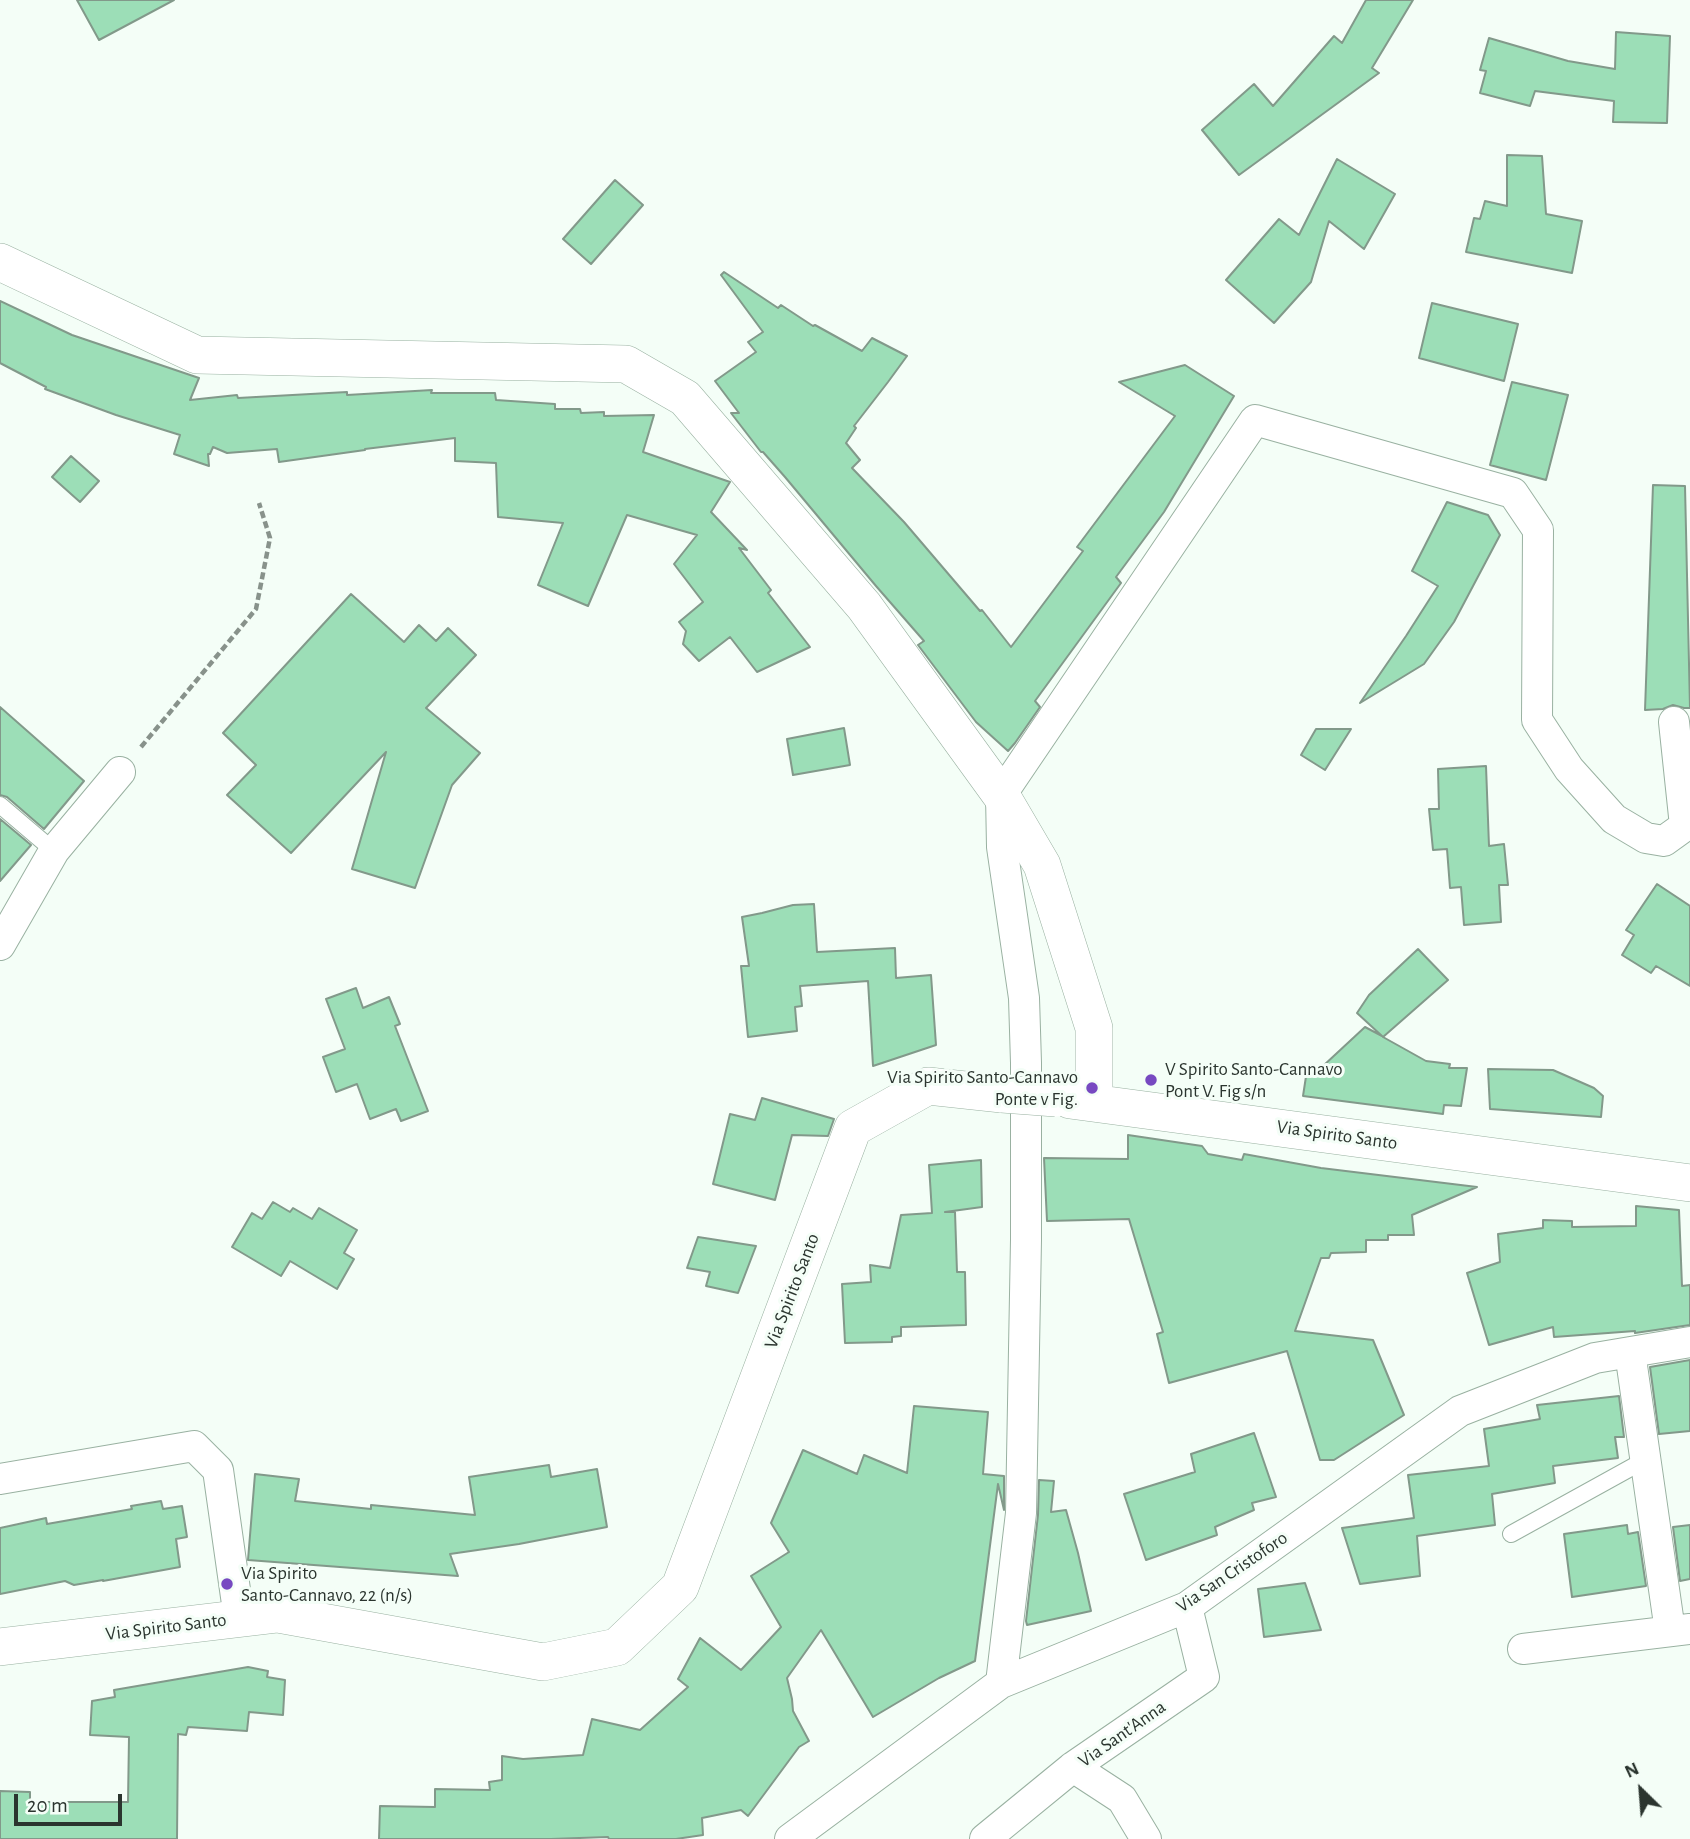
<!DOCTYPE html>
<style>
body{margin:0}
#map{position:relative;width:1690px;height:1839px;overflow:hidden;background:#f4fef7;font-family:"Alegreya Sans",sans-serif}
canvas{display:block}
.north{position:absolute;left:1606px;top:1755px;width:70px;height:70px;-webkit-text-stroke:5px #f4fef7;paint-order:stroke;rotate:335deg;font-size:19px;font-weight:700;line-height:28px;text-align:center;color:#2b352f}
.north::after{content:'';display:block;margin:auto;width:24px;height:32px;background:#2b352f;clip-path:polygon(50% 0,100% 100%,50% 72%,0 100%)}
.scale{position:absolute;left:14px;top:1794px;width:108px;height:32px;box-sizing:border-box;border:4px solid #2b352f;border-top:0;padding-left:9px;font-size:21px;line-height:24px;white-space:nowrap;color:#2b352f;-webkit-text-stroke:5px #f4fef7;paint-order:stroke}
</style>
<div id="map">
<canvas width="1690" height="1839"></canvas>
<div class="north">N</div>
<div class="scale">20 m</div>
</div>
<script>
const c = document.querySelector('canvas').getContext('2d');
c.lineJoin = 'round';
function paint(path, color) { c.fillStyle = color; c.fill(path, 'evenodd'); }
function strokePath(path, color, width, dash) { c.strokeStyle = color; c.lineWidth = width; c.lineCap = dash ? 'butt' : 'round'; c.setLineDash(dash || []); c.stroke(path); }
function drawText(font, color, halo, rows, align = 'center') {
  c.font = font + ' "Alegreya Sans",sans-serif'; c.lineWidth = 6; c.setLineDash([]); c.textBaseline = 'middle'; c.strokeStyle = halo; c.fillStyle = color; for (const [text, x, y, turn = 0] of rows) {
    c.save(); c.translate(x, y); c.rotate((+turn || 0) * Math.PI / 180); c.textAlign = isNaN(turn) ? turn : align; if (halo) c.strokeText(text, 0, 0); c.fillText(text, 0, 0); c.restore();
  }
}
const building = new Path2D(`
 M 77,0 L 174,0 L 99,40 Z
 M 1366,0 L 1413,0 L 1372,68 L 1379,73 L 1239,175 L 1202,130 L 1254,84 L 1273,106 L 1334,36 L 1342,43 Z
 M 1616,32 L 1670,36 L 1667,123 L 1613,122 L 1614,101 L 1535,91 L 1530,106 L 1480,93 L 1486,71 L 1480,70 L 1489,38 L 1568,61 L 1615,69 Z
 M 1507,155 L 1542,156 L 1546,214 L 1582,221 L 1572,273 L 1466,252 L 1474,218 L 1480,219 L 1485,201 L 1507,206 Z
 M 1337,159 L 1395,194 L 1364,249 L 1329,221 L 1311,282 L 1274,323 L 1226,280 L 1279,219 L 1299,235 Z
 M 615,180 L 643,205 L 591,264 L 563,239 Z
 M 724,272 L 778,308 L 781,305 L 813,326 L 815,325 L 862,351 L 872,338 L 907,356 L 888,382 L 854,426 L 856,428 L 846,443 L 860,460 L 852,468 L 904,522 L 980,611 L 982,610 L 1011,647 L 1083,551 L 1077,547 L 1175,416 L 1119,382 L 1185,365 L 1234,396 L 1164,512 L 1116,577 L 1121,583 L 1035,701 L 1040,707 L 1015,743 L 1008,751 L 976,722 L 918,645 L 924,641 L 876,586 L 785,477 L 763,452 L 761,452 L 731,413 L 739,413 L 715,381 L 756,352 L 748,342 L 763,332 L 721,275 Z
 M 0,301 L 72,335 L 199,378 L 190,400 L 237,395 L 238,398 L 347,392 L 347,395 L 432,390 L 431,393 L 495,393 L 496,400 L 555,404 L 555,409 L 580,409 L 581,413 L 604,412 L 604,416 L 654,415 L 643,452 L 730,482 L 711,512 L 747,550 L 739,548 L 771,590 L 768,593 L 810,647 L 757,672 L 730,637 L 699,661 L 683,644 L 686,631 L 679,622 L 703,602 L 674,564 L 697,535 L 627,515 L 588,606 L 538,585 L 563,523 L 498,517 L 496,463 L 455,461 L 455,438 L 365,449 L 365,450 L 279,462 L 277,449 L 227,453 L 213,447 L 210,454 L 208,454 L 209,466 L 174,454 L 180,435 L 116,415 L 45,389 L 46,387 L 0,363 Z
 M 1432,303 L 1518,324 L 1504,381 L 1419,358 Z
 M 1512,382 L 1568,395 L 1546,480 L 1490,465 Z
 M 71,456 L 99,481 L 80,502 L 52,477 Z
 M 1653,485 L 1685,486 L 1690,708 L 1684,708 L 1673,705 L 1663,709 L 1645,710 Z
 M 1447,502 L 1488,515 L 1500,535 L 1454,622 L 1424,664 L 1360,703 L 1406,636 L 1438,586 L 1412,571 Z
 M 351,594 L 404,642 L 419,625 L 436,641 L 448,628 L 476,655 L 426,708 L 480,753 L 452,785 L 415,888 L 352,869 L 386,752 L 291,853 L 227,795 L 256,765 L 223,733 Z
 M 0,707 L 84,781 L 44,829 L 7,797 L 0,795 Z
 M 844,728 L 850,765 L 793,775 L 787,739 Z
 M 1316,729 L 1351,729 L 1325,770 L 1301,755 Z
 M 1486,766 L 1489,846 L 1504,844 L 1508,885 L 1499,885 L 1501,922 L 1464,925 L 1461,887 L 1450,888 L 1447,849 L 1433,850 L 1429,809 L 1439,809 L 1438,769 Z
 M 0,819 L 31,845 L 0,881 Z
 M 1657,884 L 1690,906 L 1690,986 L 1656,966 L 1651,973 L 1622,955 L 1634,935 L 1626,930 Z
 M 814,904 L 817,952 L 895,948 L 896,978 L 931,975 L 936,1045 L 873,1066 L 868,981 L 800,986 L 802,1006 L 795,1007 L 797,1031 L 748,1037 L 741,966 L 749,966 L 742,917 L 762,913 L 793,905 Z
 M 1418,949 L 1448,980 L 1383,1037 L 1426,1061 L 1450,1064 L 1449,1068 L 1467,1068 L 1461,1106 L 1444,1105 L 1443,1114 L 1303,1096 L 1307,1070 L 1323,1066 L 1365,1027 L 1382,1036 L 1357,1013 L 1369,995 Z
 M 356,988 L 363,1008 L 389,997 L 400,1024 L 395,1026 L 428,1111 L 401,1121 L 396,1109 L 370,1119 L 357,1084 L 336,1092 L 323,1057 L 345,1049 L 326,999 Z
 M 1488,1069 L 1553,1070 L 1594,1088 L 1603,1096 L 1601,1117 L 1490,1109 Z
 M 762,1098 L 834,1119 L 828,1136 L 792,1135 L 775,1200 L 713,1184 L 730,1114 L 755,1120 Z
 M 1128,1135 L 1202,1146 L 1208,1154 L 1242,1160 L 1244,1154 L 1321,1168 L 1477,1187 L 1412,1215 L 1414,1235 L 1388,1235 L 1388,1240 L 1366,1240 L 1366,1252 L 1331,1253 L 1329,1258 L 1321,1258 L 1295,1331 L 1373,1340 L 1404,1415 L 1334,1460 L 1320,1460 L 1287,1351 L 1169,1383 L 1157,1334 L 1163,1332 L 1129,1219 L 1047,1221 L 1044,1158 L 1128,1159 Z
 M 981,1160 L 982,1207 L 945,1212 L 955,1212 L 957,1272 L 965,1272 L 966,1325 L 901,1327 L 901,1336 L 892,1337 L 892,1342 L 845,1343 L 842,1284 L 871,1282 L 870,1265 L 890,1268 L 901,1215 L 932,1213 L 929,1165 Z
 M 273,1202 L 290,1212 L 293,1208 L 312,1219 L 319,1208 L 357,1230 L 344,1253 L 354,1259 L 337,1289 L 290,1261 L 281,1276 L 232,1247 L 252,1213 L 262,1219 Z
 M 1636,1206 L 1679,1210 L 1682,1286 L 1690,1285 L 1690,1325 L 1635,1333 L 1635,1331 L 1554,1337 L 1553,1327 L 1489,1345 L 1467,1273 L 1500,1262 L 1498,1234 L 1543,1228 L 1543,1220 L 1572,1221 L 1572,1227 L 1636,1226 Z
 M 698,1237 L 756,1246 L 738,1293 L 706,1286 L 710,1272 L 687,1268 Z
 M 1690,1360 L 1690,1431 L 1659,1434 L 1650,1367 Z
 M 1619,1396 L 1624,1437 L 1615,1437 L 1618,1458 L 1553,1466 L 1555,1483 L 1492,1494 L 1495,1525 L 1417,1536 L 1420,1576 L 1360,1584 L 1342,1528 L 1414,1518 L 1408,1475 L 1489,1466 L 1484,1429 L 1540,1419 L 1537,1405 Z
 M 914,1406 L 988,1412 L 983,1474 L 1004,1476 L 1004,1510 L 998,1484 L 975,1661 L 939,1678 L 873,1717 L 821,1630 L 787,1678 L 792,1699 L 793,1711 L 809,1741 L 799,1747 L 748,1816 L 741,1810 L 702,1818 L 703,1835 L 676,1839 L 609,1839 L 608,1837 L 551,1839 L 379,1839 L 380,1806 L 435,1807 L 435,1789 L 490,1790 L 489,1782 L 502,1780 L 502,1756 L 523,1759 L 583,1755 L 592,1719 L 640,1730 L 688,1687 L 678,1679 L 700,1638 L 741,1670 L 781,1627 L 751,1576 L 789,1552 L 771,1523 L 803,1450 L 857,1474 L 864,1455 L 907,1473 Z
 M 1254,1433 L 1276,1497 L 1252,1503 L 1254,1510 L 1215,1527 L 1217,1535 L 1146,1560 L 1124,1494 L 1195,1472 L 1191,1454 Z
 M 549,1465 L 551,1477 L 597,1469 L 607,1527 L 519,1544 L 450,1554 L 458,1576 L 248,1560 L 255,1474 L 299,1479 L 295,1501 L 371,1509 L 371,1505 L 475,1515 L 469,1477 Z
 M 1039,1480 L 1054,1481 L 1051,1512 L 1066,1510 L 1078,1553 L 1091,1611 L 1027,1625 L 1026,1621 L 1038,1515 Z
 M 161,1501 L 163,1509 L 182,1506 L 187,1537 L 176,1539 L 180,1567 L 103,1581 L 103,1580 L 74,1585 L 65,1581 L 0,1594 L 0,1528 L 46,1518 L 47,1524 L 132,1509 L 131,1506 Z
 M 1627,1525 L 1628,1534 L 1638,1532 L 1646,1586 L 1572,1597 L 1564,1534 Z
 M 1690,1525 L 1690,1579 L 1680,1581 L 1673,1527 Z
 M 1305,1583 L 1321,1630 L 1264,1637 L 1258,1589 Z
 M 248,1667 L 268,1671 L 267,1677 L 285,1680 L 283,1715 L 249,1712 L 247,1731 L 188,1727 L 186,1735 L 178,1734 L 177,1839 L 0,1839 L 0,1791 L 30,1792 L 30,1802 L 128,1802 L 129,1737 L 90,1735 L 92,1701 L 115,1697 L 114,1690 Z`);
paint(building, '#9cdeb7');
strokePath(building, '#82998a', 2);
const service = new Path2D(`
 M 0,805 L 54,851
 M 1511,1534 L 1645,1460`);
const minor = new Path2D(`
 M 0,945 L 54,851 L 120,772
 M 1630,1352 L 1670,1631
 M 0,1479 L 194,1446 L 218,1470 L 239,1618
 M 1523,1649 L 1690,1629
 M 1001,1683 L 1021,1513 L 1026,1240 L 1026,1063 L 1024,998 L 1002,847 L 1001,795 L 1255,420 L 1513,493 L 1538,530 L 1537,720 L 1569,769 L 1614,819 L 1646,838 L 1664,841 L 1685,826 L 1674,722
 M 1073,1767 L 1122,1799 L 1146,1839
 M 790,1839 L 1001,1683 L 1187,1607 L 1460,1411 L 1595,1358 L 1690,1342
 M 985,1839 L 1073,1767 L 1204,1677 L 1187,1607`);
const tertiary = new Path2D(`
 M 0,262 L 197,355 L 626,364 L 685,398 L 864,606 L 1001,795 L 1042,865 L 1094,1028 L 1094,1102
 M 1070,1100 L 1690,1183
 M 0,1647 L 278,1614 L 543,1662 L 617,1647 L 680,1587 L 853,1128 L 928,1086 L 1002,1094`);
strokePath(service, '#99b1a1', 18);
strokePath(minor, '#99b1a1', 32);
strokePath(tertiary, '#99b1a1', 38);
strokePath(new Path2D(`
 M 141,747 L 256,609 L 270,538 L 259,503`), '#88928b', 4.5, [7, 3.5]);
strokePath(service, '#fff', 16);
strokePath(minor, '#fff', 30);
strokePath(tertiary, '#fff', 37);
const tertiaryBridge = new Path2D(`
 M 1002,1094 L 1056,1098`);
strokePath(tertiaryBridge, '#99b1a1', 38, []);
strokePath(tertiaryBridge, '#fff', 37);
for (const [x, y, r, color] of [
 [1151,1080,7,"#7749c1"],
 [1092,1088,7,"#7749c1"],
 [227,1584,7,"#7749c1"]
]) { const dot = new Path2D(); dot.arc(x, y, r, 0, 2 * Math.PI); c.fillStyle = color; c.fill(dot); strokePath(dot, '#f4fef7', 2.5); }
drawText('19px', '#2b352f', '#f4fef7', [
 ["V Spirito Santo-Cannavo",1165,1069],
 ["Pont V. Fig s/n",1165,1091],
 ["Via Spirito Santo-Cannavo",1078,1077,"right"],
 ["Ponte v Fig.",1078,1099,"right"],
 ["Via Spirito",241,1573],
 ["Santo-Cannavo, 22 (n/s)",241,1595]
], 'left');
drawText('19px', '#2b352f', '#f4fef7', [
 ["Via Spirito Santo",1337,1135,8],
 ["Via Spirito Santo",792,1291,-69],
 ["Via San Cristoforo",1232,1572,-34],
 ["Via Spirito Santo",166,1627,-7],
 ["Via Sant'Anna",1122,1734,-35]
]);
</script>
